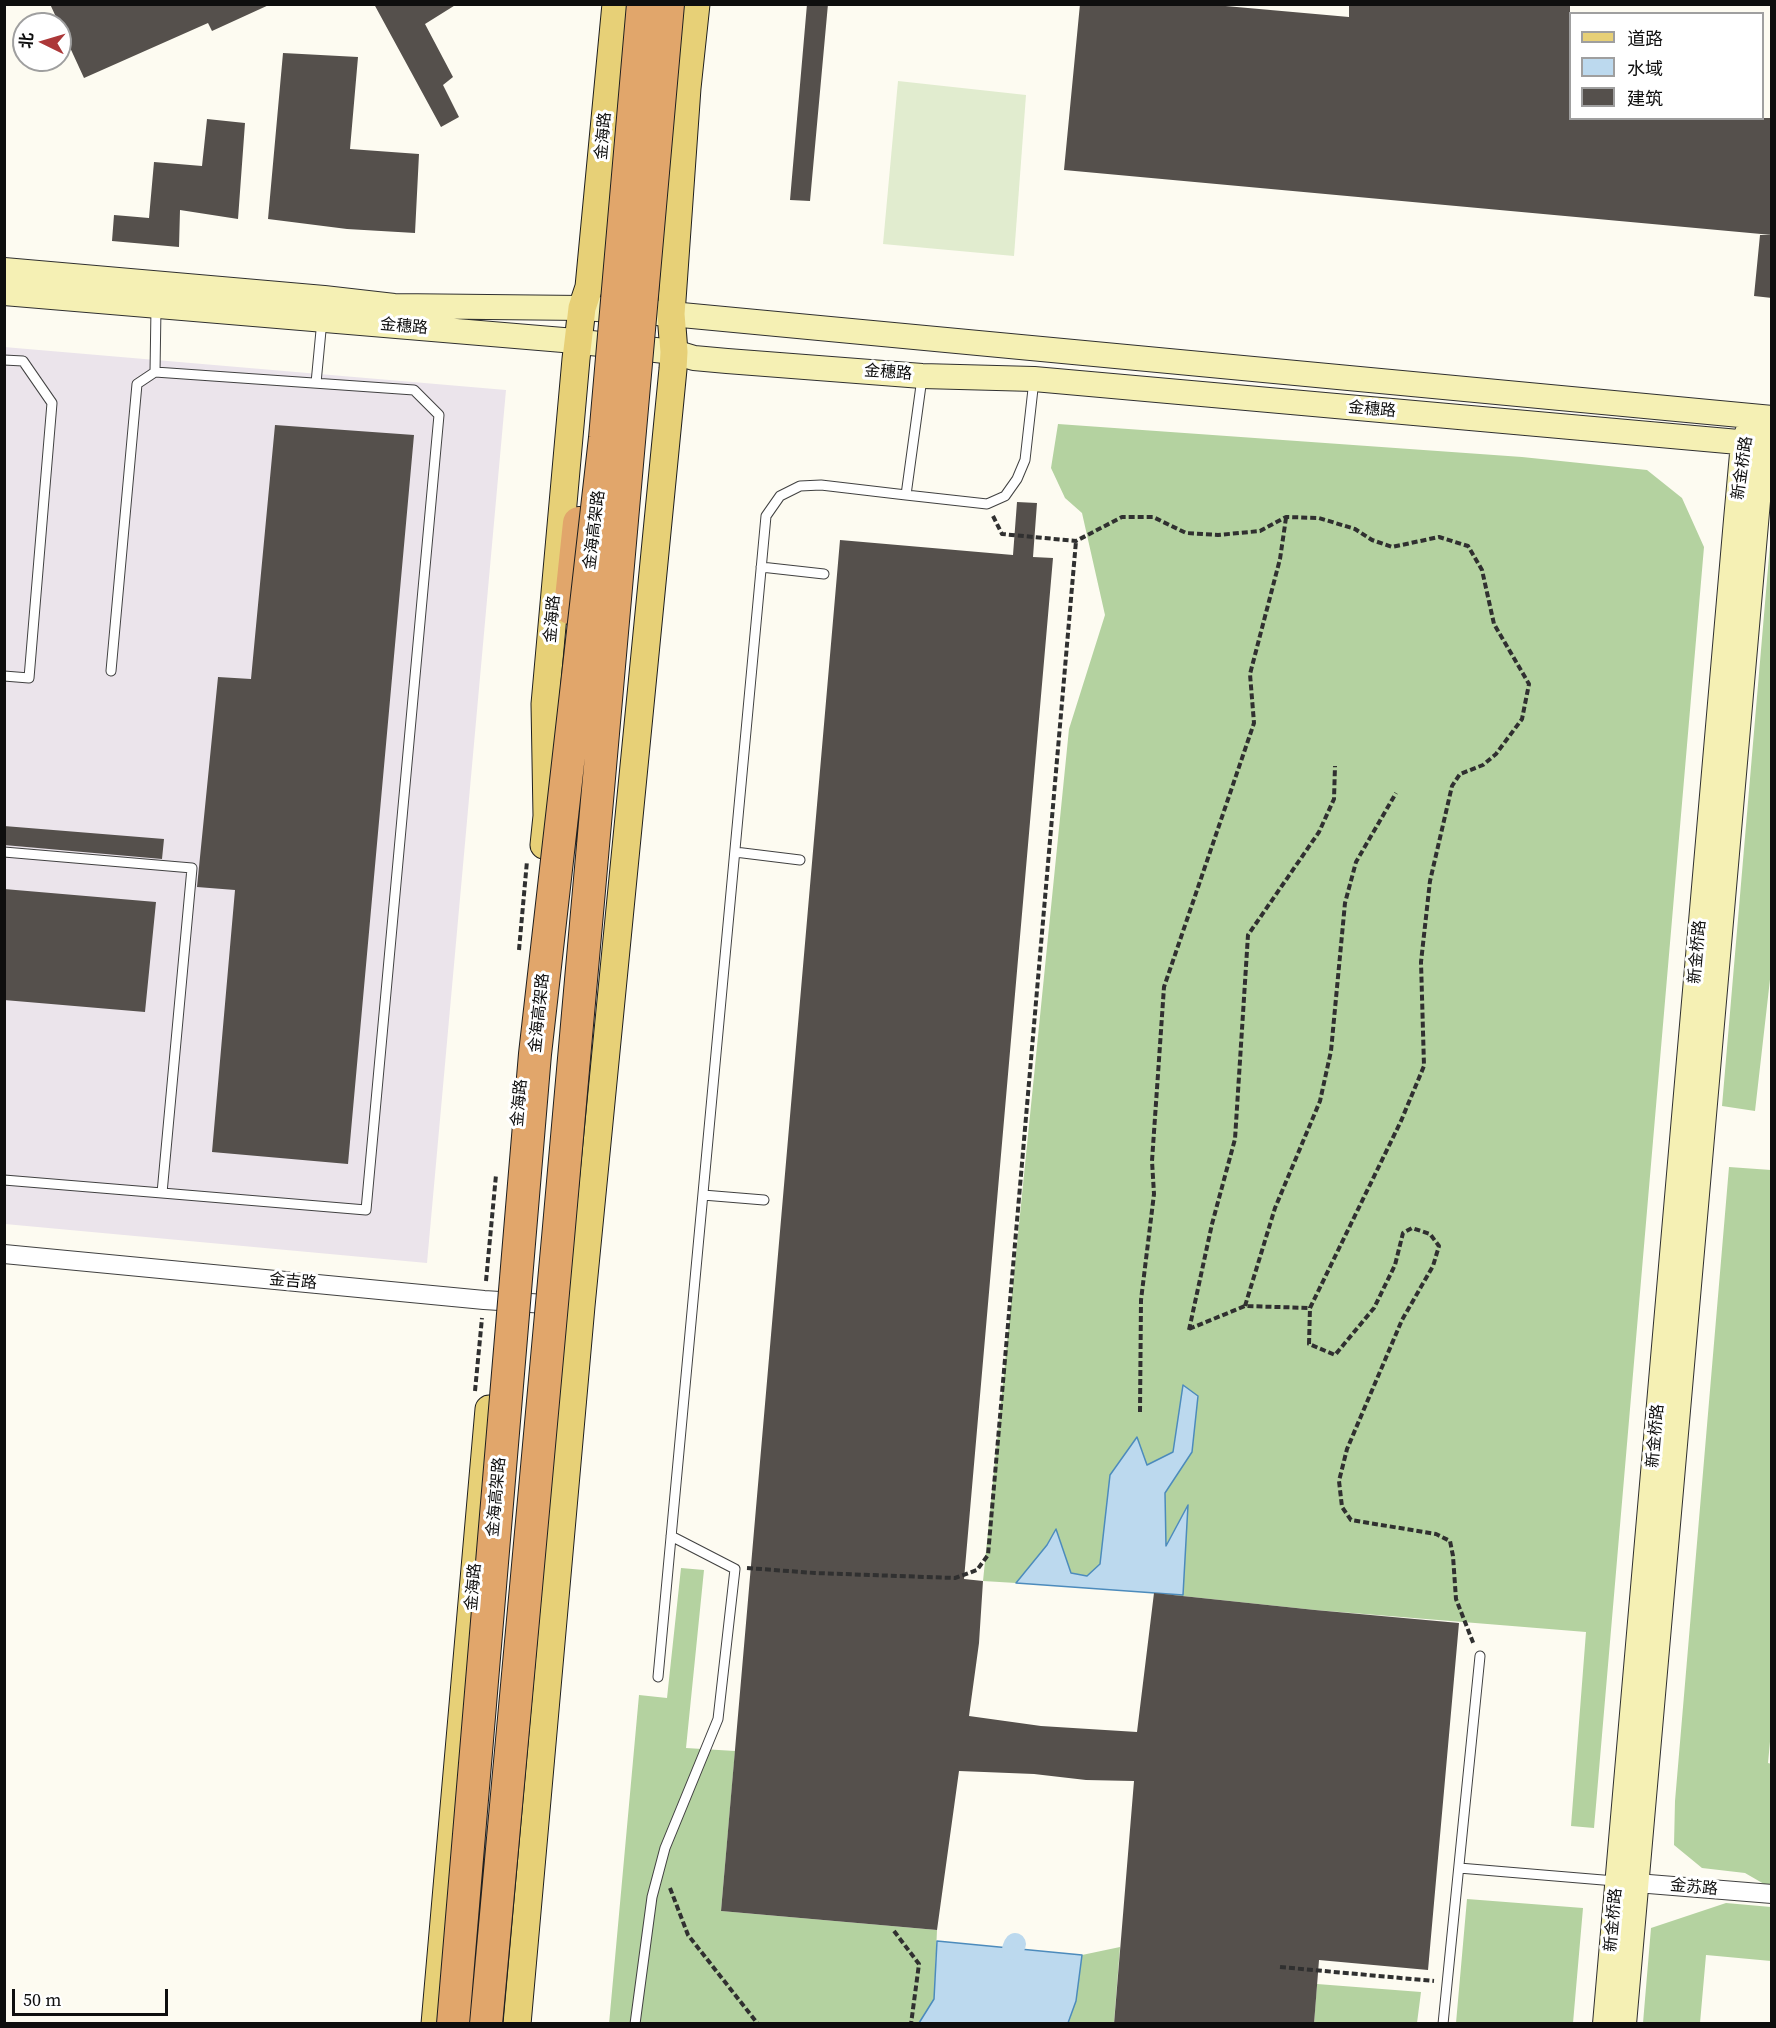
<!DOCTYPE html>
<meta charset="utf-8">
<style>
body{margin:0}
#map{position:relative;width:1776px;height:2028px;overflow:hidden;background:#fdfbf1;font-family:"Source Serif 4","Noto Sans SC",serif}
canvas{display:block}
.frame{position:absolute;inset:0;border:6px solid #0e0e0e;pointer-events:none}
.legend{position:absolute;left:1569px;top:12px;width:195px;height:108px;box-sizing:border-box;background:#fff;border:2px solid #9f9f9f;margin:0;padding:8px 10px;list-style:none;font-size:18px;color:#0e0e0e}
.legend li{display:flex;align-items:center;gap:12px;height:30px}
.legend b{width:30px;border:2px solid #9f9f9f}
.north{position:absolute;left:12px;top:12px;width:60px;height:60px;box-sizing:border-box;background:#fff;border:2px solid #9f9f9f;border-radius:50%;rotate:275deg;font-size:16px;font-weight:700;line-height:24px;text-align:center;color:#0e0e0e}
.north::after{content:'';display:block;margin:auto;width:21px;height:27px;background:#ac3839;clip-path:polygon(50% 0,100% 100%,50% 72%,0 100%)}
.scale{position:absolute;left:12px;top:1989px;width:156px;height:27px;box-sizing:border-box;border:3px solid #0e0e0e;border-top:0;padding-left:8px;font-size:18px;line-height:21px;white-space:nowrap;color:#0e0e0e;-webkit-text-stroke:4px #fff;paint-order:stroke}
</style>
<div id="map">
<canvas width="1776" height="2028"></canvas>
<div class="frame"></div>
<ul class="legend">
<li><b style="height:8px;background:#e7d077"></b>道路</li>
<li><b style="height:16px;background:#bcd9ee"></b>水域</li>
<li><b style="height:16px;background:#55504c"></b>建筑</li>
</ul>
<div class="north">北</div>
<div class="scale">50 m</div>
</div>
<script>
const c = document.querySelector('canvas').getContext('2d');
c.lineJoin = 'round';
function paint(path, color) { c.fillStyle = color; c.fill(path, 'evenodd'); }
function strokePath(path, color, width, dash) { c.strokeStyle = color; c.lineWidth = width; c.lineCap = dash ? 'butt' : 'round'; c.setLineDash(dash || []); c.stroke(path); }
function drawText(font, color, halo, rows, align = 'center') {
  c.font = font + ' "Source Serif 4","Noto Sans SC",serif'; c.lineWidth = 6; c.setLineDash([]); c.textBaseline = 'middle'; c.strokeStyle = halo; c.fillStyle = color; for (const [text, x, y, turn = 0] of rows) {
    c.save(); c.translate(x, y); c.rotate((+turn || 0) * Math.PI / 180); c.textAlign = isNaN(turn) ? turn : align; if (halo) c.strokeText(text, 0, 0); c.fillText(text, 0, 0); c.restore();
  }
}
paint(new Path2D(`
 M 4,347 L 506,390 L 427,1263 L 5,1224 Z`), '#ebe4eb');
paint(new Path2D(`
 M 1058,424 L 1522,457 L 1647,470 L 1682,498 L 1704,547 L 1594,1828 L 1571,1826 L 1586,1632 L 1315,1610 L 1154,1593 L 1183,1595 L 1187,1507 L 1165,1547 L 1165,1493 L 1192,1452 L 1184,1385 L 1173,1452 L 1147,1466 L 1137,1438 L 1110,1475 L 1101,1564 L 1087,1576 L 1071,1573 L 1056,1530 L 1047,1545 L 1016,1583 L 983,1581 L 1069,729 L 1105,615 L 1082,513 L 1065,498 L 1051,468 Z
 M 1771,533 L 1772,962 L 1755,1111 L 1722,1106 Z
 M 1729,1167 L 1771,1170 L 1772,1720 L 1768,1763 L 1772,1764 L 1771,1888 L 1745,1873 L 1702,1868 L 1674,1845 L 1675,1801 Z
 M 681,1568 L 704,1570 L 686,1748 L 735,1751 L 721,1911 L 937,1930 L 934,1999 L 919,2023 L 609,2024 L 639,1695 L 667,1698 Z
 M 1467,1899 L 1583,1908 L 1573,2023 L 1456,2023 Z
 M 1726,1903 L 1771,1907 L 1771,1961 L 1706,1955 L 1700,2023 L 1643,2023 L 1651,1928 Z
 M 1120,1947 L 1114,2023 L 1068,2024 L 1076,2001 L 1082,1955 Z
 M 1317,1984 L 1421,1992 L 1417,2023 L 1314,2024 Z`), '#b4d2a0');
paint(new Path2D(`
 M 898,81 L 1026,95 L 1014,256 L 883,244 Z`), '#e1eccf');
const water = new Path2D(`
 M 1183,1385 L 1198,1396 L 1192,1452 L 1165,1493 L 1166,1546 L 1188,1505 L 1183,1595 L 1016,1583 L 1047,1545 L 1056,1529 L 1071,1573 L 1087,1576 L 1100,1564 L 1110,1475 L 1137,1437 L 1147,1465 L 1173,1452 Z
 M 937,1941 L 1082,1955 L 1076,2001 L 1068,2023 L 919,2023 L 934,1999 Z`);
paint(water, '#bcd9ee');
strokePath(water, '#4c8bbc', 1.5);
strokePath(new Path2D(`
 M 1013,1949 L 1015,1944`), '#bcd9ee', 22);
paint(new Path2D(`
 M 50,4 L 271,4 L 212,31 L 208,23 L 84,78 Z
 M 374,4 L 457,4 L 425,24 L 453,77 L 443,85 L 459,117 L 441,127 Z
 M 807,4 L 828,4 L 810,201 L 790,200 Z
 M 1080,4 L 1203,4 L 1349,17 L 1349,4 L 1570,4 L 1570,118 L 1772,118 L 1772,235 L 1064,170 Z
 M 283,53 L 358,57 L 350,149 L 419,154 L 415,233 L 347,229 L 268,219 Z
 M 207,119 L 245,123 L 238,219 L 180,210 L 179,247 L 112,241 L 114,215 L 149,218 L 154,162 L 202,166 Z
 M 1760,235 L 1772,235 L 1772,298 L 1754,296 Z
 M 275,425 L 414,435 L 348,1164 L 212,1152 L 235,890 L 197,887 L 218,677 L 251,679 Z
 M 1017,502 L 1037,503 L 1033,557 L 1053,558 L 964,1579 L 983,1581 L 979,1643 L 969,1716 L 1041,1726 L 1137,1732 L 1154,1593 L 1315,1610 L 1459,1623 L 1428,1970 L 1319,1960 L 1314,2024 L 1114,2024 L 1134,1781 L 1086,1780 L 1034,1774 L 959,1771 L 937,1930 L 721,1911 L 840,540 L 1013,555 Z
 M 4,826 L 164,839 L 162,859 L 4,845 Z
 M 4,889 L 156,902 L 145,1012 L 4,1000 Z`), '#55504c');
const lane = new Path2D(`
 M 156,308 L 155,372 L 414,390 L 439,415 L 366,1210 L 162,1193
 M 4,360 L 23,361 L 52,403 L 29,678 L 4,676
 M 922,378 L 906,495 L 987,504 L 1005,496 L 1017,479 L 1025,460 L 1034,380
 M 316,383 L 322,320
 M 761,567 L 824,574
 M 111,671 L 137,384 L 155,372
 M 4,852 L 192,868 L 162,1193 L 4,1180
 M 735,852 L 800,860
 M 703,1195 L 764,1200
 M 658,1677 L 766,516 L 780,496 L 800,486 L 821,485 L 906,495
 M 1459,1868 L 1615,1881
 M 635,2024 L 652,1897 L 665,1848 L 718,1719 L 735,1569 L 671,1536
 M 1443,2024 L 1480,1656`);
const street = new Path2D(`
 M 4,1254 L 484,1300 L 561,1305
 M 1624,1882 L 1772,1894`);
const secondary = new Path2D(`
 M 4,270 L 324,298 L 394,306 L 582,308 L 671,314 L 1772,418
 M 4,293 L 563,340 L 674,352 L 694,358 L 727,361 L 922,376 L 1034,379 L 1772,445
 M 1605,2024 L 1736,520 L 1743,443 L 1749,428
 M 1624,2024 L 1763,444 L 1758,431`);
const primary = new Path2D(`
 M 544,845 L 547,816 L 545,704 L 576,359 L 582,308 L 589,287 L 616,4
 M 435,2024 L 489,1409
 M 517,2024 L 581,1306 L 673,369 L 674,352 L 671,314 L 687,88 L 696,4`);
const highway = new Path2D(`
 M 570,608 L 579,523`);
strokePath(lane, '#414141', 11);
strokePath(street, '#414141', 20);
strokePath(secondary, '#303030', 26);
strokePath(primary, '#1f1f1f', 29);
strokePath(highway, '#1f1f1f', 34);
strokePath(new Path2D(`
 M 993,516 L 1002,534 L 1076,541 L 1122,517 L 1153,517 L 1186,533 L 1218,535 L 1260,531 L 1286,517 L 1319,518 L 1355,529 L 1372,540 L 1392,547 L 1439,537 L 1468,546 L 1482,570 L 1494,624 L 1529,684 L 1522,719 L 1496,754 L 1483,765 L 1460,774 L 1452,786 L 1430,881 L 1421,962 L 1424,1066 L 1401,1121 L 1310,1308 L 1309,1344 L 1335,1355 L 1374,1308 L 1395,1265 L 1403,1233 L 1412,1228 L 1430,1234 L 1439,1246 L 1433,1266 L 1402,1320 L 1347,1449 L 1339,1481 L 1342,1507 L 1351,1520 L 1436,1534 L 1450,1541 L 1453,1556 L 1456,1599 L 1474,1645
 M 519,950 L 527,861
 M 486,1281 L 496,1175
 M 1245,1306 L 1275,1208 L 1320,1101 L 1331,1051 L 1345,903 L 1356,862 L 1396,793
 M 1189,1329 L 1245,1306 L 1310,1308
 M 1189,1330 L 1212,1224 L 1235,1139 L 1248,935 L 1319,832 L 1334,799 L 1335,766
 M 475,1391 L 482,1318
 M 1140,1412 L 1141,1300 L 1154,1194 L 1152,1161 L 1164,987 L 1254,723 L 1250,674 L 1280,559 L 1286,518
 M 747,1568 L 815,1573 L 955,1578 L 977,1570 L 988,1555 L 1076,541
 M 670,1888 L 688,1935 L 758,2024
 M 894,1931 L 919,1964 L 911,2024
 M 1280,1967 L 1434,1981`), '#303030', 4, [6, 3]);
strokePath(lane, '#fff', 9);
strokePath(street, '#fff', 18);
strokePath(secondary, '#f5f0b4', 24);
strokePath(primary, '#e7d077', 27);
strokePath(highway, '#e1a66b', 32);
const highwayBridge = new Path2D(`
 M 453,2024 L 535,1054 L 605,438 L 643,4
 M 486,2024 L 558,1238 L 668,4`);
strokePath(highwayBridge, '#1f1f1f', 34, []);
strokePath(highwayBridge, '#e1a66b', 32);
drawText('16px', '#0e0e0e', '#fff', [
 ["金海路",604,136,-85],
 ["金穗路",404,327,5],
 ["金穗路",888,373,4],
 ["金穗路",1372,410,5],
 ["新金桥路",1743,468,-82],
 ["金海高架路",595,530,-83],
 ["金海路",553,619,-85],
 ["新金桥路",1698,952,-85],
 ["金海高架路",540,1013,-84],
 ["金海路",520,1103,-85],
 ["金吉路",293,1282,5],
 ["新金桥路",1656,1436,-85],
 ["金海高架路",497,1497,-85],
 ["金海路",474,1587,-85],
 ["金苏路",1694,1888,5],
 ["新金桥路",1614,1920,-85]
]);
</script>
